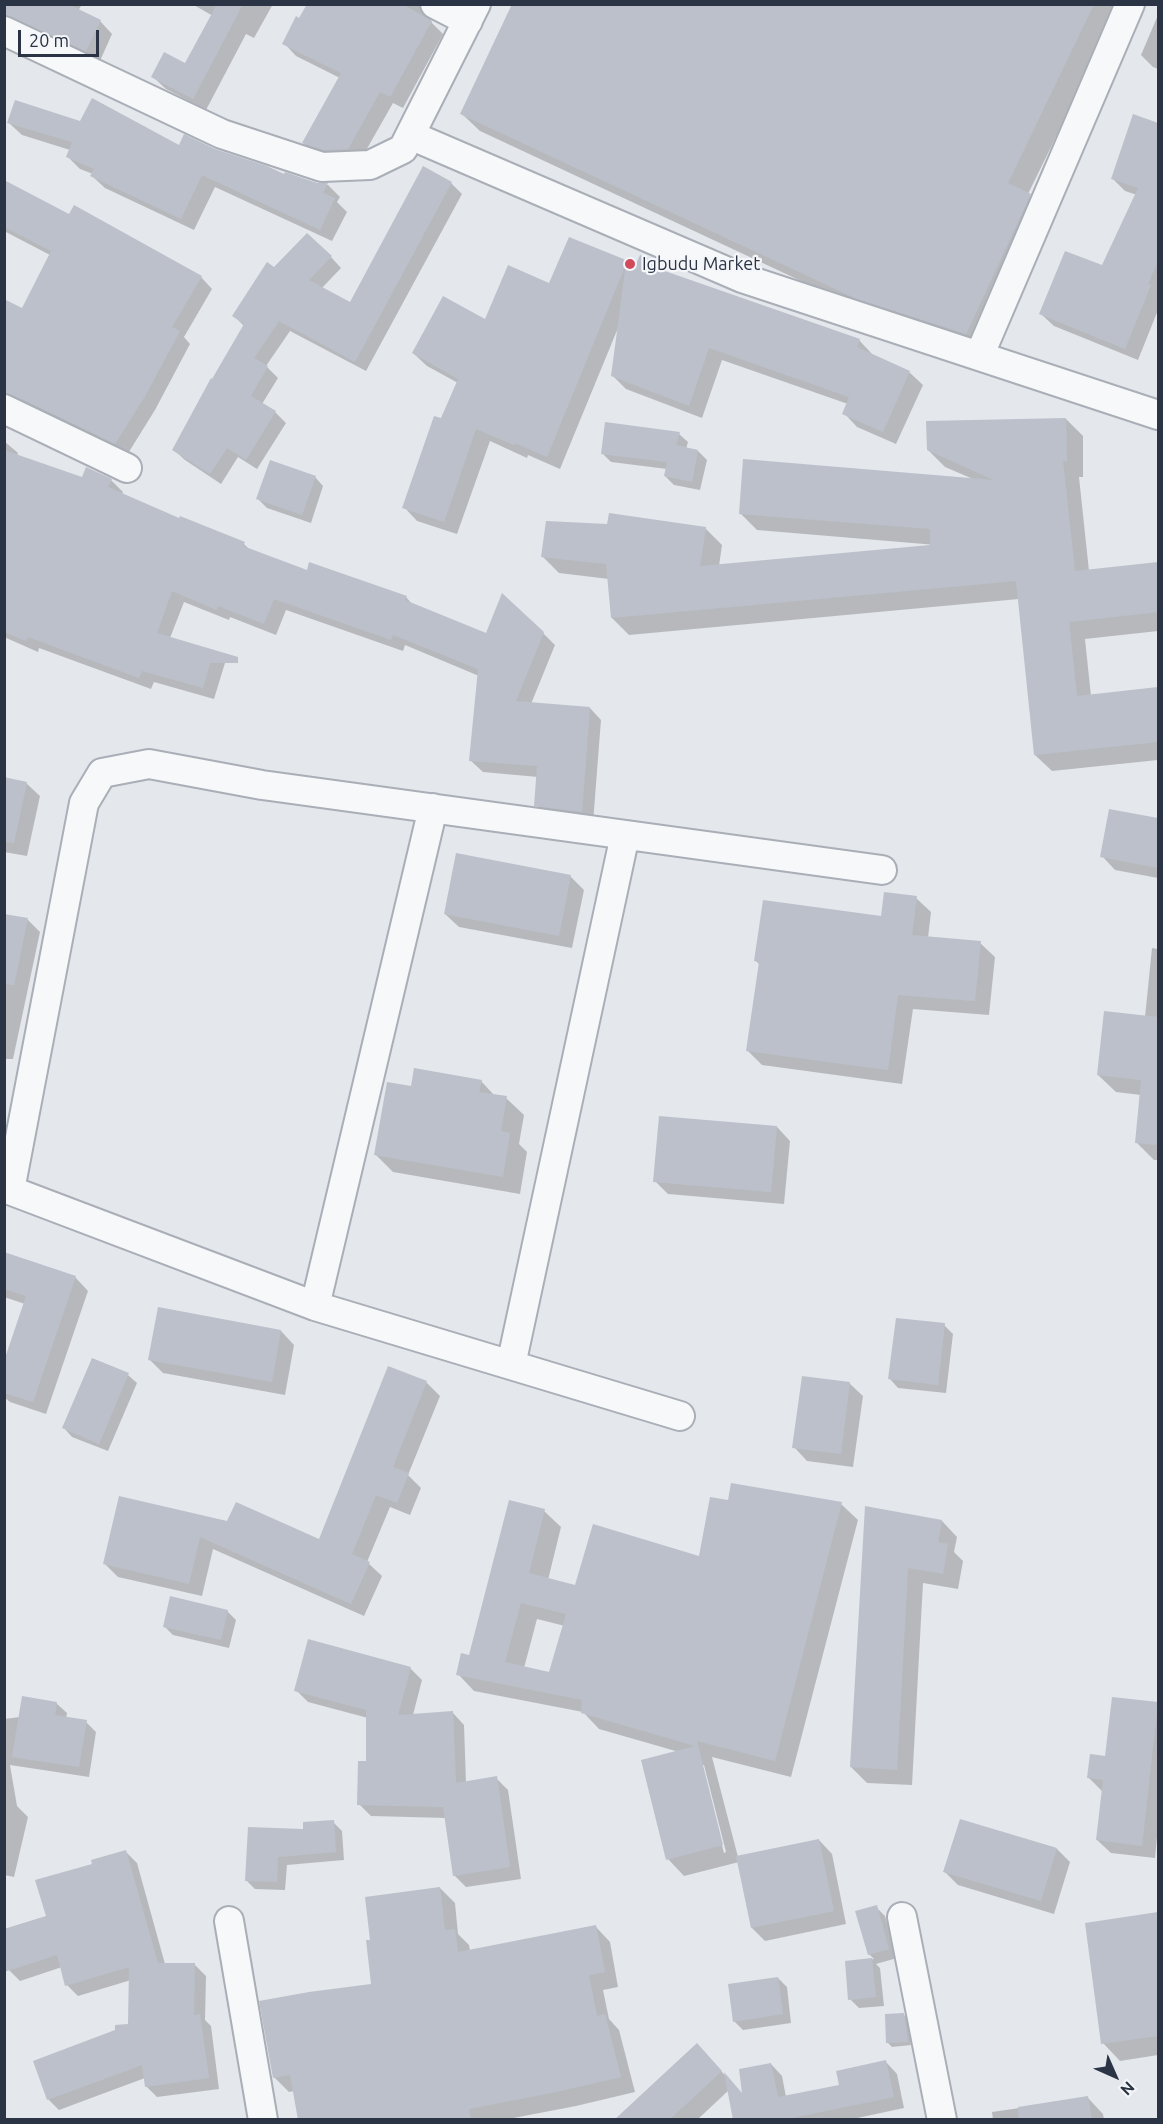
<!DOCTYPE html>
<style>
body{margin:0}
#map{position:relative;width:1163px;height:2124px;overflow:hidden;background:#e4e7ec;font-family:Ubuntu,sans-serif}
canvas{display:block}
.frame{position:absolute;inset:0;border:6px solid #2b3445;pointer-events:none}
.north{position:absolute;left:1085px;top:2046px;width:60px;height:60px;-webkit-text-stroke:4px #f4f6f9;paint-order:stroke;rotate:135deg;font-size:16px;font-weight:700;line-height:24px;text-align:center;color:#2b3445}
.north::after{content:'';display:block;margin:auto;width:21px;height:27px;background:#2b3445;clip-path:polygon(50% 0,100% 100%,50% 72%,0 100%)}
.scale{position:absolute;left:18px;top:30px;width:81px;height:27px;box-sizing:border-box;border:3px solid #2b3445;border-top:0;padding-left:8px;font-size:18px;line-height:21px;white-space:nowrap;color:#2b3445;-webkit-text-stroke:4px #f4f6f9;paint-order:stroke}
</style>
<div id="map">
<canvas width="1163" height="2124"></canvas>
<div class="frame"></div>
<div class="north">N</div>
<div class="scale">20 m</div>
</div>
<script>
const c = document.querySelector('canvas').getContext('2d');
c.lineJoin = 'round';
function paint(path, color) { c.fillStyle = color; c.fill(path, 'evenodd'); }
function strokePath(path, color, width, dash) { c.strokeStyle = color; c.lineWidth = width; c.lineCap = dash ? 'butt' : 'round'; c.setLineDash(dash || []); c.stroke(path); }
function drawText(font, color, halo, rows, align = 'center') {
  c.font = font + ' Ubuntu,sans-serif'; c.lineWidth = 4.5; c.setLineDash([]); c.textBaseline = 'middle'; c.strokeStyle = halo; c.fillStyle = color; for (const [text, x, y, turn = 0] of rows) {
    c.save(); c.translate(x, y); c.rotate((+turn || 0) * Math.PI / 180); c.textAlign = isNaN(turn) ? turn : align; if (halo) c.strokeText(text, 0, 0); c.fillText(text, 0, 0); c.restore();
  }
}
paint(new Path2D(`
 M 4,4 L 82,4 L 78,11 L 100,21 L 112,34 L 99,63 L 4,17 Z
 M 192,4 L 273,4 L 254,38 L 246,34 L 206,110 L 166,89 L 153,77 L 186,65 L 213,16 Z
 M 379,4 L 436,4 L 430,17 L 432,23 L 443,34 L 403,108 L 393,103 L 360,161 L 316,155 L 303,143 L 340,78 L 296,56 L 284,43 L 299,20 Z
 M 513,4 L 1121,4 L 1028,194 L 1047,212 L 984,351 L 876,316 L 480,131 L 462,114 Z
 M 1158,15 L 1158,69 L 1153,67 L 1141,55 Z
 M 1134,116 L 1158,125 L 1158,310 L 1138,360 L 1054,326 L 1041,314 L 1102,267 L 1137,195 L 1125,191 L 1112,178 Z
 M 81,122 L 179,147 L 215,150 L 284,176 L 317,184 L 328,185 L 340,197 L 337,202 L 347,212 L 332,241 L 215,187 L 194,230 L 105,188 L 92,176 L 93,174 L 80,169 L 68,157 L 70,150 L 22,135 L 9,123 Z
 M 4,182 L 70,217 L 201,277 L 212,289 L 184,337 L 190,344 L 155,410 L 127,455 L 4,409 L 4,301 L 22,310 L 50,255 L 4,231 Z
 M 451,183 L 462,194 L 366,371 L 290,331 L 266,366 L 278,378 L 262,404 L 275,412 L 286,423 L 257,469 L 238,457 L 221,484 L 185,460 L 174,450 L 244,326 L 234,316 L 275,269 L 331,257 L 341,268 L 321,289 L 351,304 Z
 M 570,239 L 637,266 L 660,265 L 668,274 L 859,340 L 872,354 L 872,355 L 909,372 L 923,385 L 896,444 L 857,427 L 844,413 L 848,404 L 722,360 L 702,418 L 626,389 L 613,376 L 618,328 L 560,469 L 528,455 L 527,458 L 490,441 L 457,534 L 417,521 L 404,507 L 458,383 L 427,366 L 413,353 L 485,321 L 550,285 Z
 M 1066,419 L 1083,436 L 1083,477 L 1079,477 L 1089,571 L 1158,563 L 1158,631 L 1085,639 L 1091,696 L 1158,688 L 1158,760 L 1052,771 L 1035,755 L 1019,599 L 629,635 L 612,618 L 609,579 L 559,573 L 542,556 L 705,528 L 722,545 L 719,566 L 936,545 L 757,530 L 740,513 L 973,479 L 945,467 L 928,450 Z
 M 679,434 L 688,442 L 686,449 L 698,451 L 707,460 L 700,490 L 674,485 L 665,476 L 667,469 L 611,462 L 603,454 Z
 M 4,441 L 18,453 L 17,456 L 82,479 L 111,480 L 123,492 L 122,494 L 180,520 L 244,544 L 251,551 L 307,572 L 406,597 L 414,606 L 487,635 L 543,633 L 555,645 L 531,704 L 590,708 L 601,720 L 593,823 L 547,817 L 536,805 L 538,777 L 483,772 L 471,761 L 479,676 L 405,645 L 403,651 L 286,610 L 276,635 L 230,617 L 229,620 L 184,602 L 170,638 L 225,663 L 214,699 L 154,682 L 151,689 L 39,648 L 38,652 L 4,637 Z
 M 315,477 L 323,486 L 311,523 L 267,508 L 258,499 Z
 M 4,779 L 26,783 L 40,796 L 27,856 L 4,852 Z
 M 1111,811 L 1158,820 L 1158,878 L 1115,870 L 1102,856 Z
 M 570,876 L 584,890 L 572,948 L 459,927 L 445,914 Z
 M 916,898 L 931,912 L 928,938 L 980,943 L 995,957 L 989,1015 L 913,1009 L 902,1084 L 762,1065 L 748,1051 L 760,965 L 756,961 L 882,918 Z
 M 4,916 L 28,920 L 40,932 L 13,1059 L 4,1059 Z
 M 1152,948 L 1158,949 L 1158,1160 L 1154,1160 L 1136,1142 L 1141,1095 L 1116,1092 L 1098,1075 L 1145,1017 Z
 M 481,1081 L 495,1096 L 506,1098 L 524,1115 L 519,1144 L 527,1152 L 520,1194 L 393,1172 L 376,1155 L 412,1088 Z
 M 777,1127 L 790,1141 L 784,1204 L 668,1194 L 655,1181 Z
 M 4,1254 L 75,1277 L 88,1291 L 46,1414 L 10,1402 L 4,1397 L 4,1365 L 25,1304 L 4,1297 Z
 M 944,1325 L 953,1334 L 946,1393 L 898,1388 L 890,1379 Z
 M 281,1331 L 294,1345 L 285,1395 L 163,1373 L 150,1360 Z
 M 128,1375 L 137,1383 L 108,1451 L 72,1437 L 64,1428 Z
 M 426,1382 L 440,1396 L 408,1475 L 421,1488 L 410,1515 L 390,1507 L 367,1562 L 382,1576 L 364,1616 L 213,1549 L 202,1596 L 118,1577 L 104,1563 L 228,1523 L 320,1541 Z
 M 849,1383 L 863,1396 L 853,1467 L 807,1461 L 794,1447 Z
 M 729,1502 L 841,1504 L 858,1520 L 791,1777 L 712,1757 L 738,1857 L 819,1840 L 832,1854 L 846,1924 L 765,1941 L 752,1928 L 739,1862 L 684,1876 L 668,1859 L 679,1752 L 599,1729 L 583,1712 L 474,1691 L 458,1674 L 470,1657 L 544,1511 L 561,1527 L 548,1580 L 576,1587 L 700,1558 ZM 537,1619 L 565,1626 L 550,1673 L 524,1668 ZM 701,1765 L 704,1765 L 726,1852 L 724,1853 Z
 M 867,1508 L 942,1521 L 957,1537 L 954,1552 L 963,1561 L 958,1589 L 923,1583 L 912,1785 L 867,1783 L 851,1767 Z
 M 227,1611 L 236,1620 L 229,1648 L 173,1635 L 164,1626 Z
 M 410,1668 L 422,1680 L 413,1715 L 453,1713 L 464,1725 L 466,1783 L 496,1778 L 508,1790 L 521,1879 L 466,1887 L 454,1875 L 446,1818 L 371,1816 L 359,1804 L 367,1763 L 368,1718 L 308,1702 L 296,1690 Z
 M 1114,1698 L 1158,1704 L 1158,1827 L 1155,1858 L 1111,1853 L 1097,1840 L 1103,1792 L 1089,1778 L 1106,1757 Z
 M 56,1703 L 67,1713 L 66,1719 L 86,1722 L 96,1732 L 89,1777 L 10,1765 L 17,1806 L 28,1817 L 14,1877 L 4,1875 L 4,1719 L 20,1717 Z
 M 333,1822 L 342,1831 L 344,1860 L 287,1865 L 285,1890 L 255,1889 L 246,1880 L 305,1831 Z
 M 1057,1849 L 1070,1862 L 1054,1914 L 958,1885 L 945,1872 Z
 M 126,1852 L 137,1863 L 165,1964 L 195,1965 L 206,1976 L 205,2020 L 211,2026 L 219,2089 L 157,2097 L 146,2086 L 145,2078 L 59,2110 L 48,2099 L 130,2025 L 131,1980 L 78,1996 L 67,1985 L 62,1967 L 20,1981 L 9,1970 L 4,1955 L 47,1917 L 93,1865 Z
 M 440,1888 L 455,1903 L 458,1934 L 469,1945 L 470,1951 L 596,1927 L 610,1942 L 618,1987 L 603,1990 L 609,2019 L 619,2030 L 635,2092 L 576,2106 L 503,2120 L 299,2120 L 294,2091 L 289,2092 L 274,2077 L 373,1986 Z
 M 876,1907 L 885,1916 L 897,1958 L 876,1964 L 880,1968 L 884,2006 L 859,2008 L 850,1999 L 846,1962 L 874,1959 L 869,1954 Z
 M 1158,1914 L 1158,2055 L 1120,2061 L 1103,2043 L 1086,1924 Z
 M 778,1978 L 787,1987 L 791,2023 L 743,2030 L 734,2021 Z
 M 904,2015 L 908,2019 L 911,2045 L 892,2047 L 888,2043 Z
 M 710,2059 L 744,2096 L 771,2064 L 782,2076 L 786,2097 L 841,2086 L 886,2062 L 897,2074 L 904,2108 L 848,2120 L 734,2120 L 729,2090 L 697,2120 L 616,2120 Z
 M 1088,2098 L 1103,2114 L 1104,2120 L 993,2120 L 992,2112 Z`), '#0003');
paint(new Path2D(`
 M 4,4 L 68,4 L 101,20 L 86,51 L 4,14 Z
 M 217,4 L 243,4 L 193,99 L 151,77 L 164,52 L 185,63 Z
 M 307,4 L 402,4 L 432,21 L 390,97 L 380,92 L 348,149 L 324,150 L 302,143 L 341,73 L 282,44 L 296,16 L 299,18 Z
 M 512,4 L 1094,4 L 1008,183 L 1031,194 L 966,334 L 857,299 L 460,114 Z
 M 92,98 L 179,145 L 184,134 L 215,149 L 267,166 L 284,174 L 285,172 L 317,183 L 328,183 L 323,193 L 335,198 L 320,230 L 202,175 L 181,219 L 90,176 L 94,169 L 66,157 L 72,142 L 7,123 L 15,100 L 80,121 Z
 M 1133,114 L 1158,123 L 1158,261 L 1148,284 L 1151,285 L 1125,349 L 1039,314 L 1065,251 L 1102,265 L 1138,188 L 1111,179 Z
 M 423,166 L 452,182 L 355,362 L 279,321 L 254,358 L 268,366 L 251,396 L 276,411 L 246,460 L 227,448 L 210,474 L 172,450 L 211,378 L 212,379 L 244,324 L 232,316 L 267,262 L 274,267 L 307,233 L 332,256 L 309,280 L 350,302 Z
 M 4,180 L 69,214 L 74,205 L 202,276 L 172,327 L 180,331 L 144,398 L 115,444 L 26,401 L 4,393 L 4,299 L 22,308 L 51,251 L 4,227 Z
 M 569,237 L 636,264 L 640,255 L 661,264 L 659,269 L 860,339 L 857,347 L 910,371 L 883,432 L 842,414 L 849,397 L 709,348 L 689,406 L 611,376 L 626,264 L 547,457 L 515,443 L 514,445 L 476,429 L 444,522 L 402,508 L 434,416 L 441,418 L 458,379 L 412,353 L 443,296 L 485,319 L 508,265 L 549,283 Z
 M 1066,418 L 1067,461 L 1063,461 L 1075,571 L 1158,562 L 1158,612 L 1069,622 L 1077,696 L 1158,687 L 1158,742 L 1034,755 L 1016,581 L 611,618 L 606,564 L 541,557 L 546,521 L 607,524 L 609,513 L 706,527 L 700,566 L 930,545 L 930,529 L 739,514 L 743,459 L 994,480 L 927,450 L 926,421 Z
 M 605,422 L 680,432 L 676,445 L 698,450 L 692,482 L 664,476 L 667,462 L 601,454 Z
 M 4,450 L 82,477 L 86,467 L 112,479 L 108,487 L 179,518 L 180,516 L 245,542 L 243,546 L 307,570 L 309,562 L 407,596 L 405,600 L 486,633 L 502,593 L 544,632 L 516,701 L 590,707 L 582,812 L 534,806 L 537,766 L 469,761 L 478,669 L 393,635 L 391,640 L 274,599 L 264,624 L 218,606 L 217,610 L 172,591 L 157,633 L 238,657 L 238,663 L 210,663 L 203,688 L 142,671 L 139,678 L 28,637 L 26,641 L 4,632 Z
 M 270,460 L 316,476 L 302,515 L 256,499 Z
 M 4,777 L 27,782 L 14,843 L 4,842 Z
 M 1109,809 L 1158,818 L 1158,868 L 1100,857 Z
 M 456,853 L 571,875 L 559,936 L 444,914 Z
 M 884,892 L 917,896 L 912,935 L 981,941 L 975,1001 L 898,995 L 888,1070 L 746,1051 L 759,962 L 754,961 L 763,900 L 881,916 Z
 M 4,914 L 28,918 L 14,985 L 4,984 Z
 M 1104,1011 L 1158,1017 L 1158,1145 L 1135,1143 L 1141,1080 L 1097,1075 Z
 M 414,1068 L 482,1080 L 479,1092 L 507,1096 L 501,1131 L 510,1133 L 503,1177 L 374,1155 L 387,1082 L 411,1086 Z
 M 659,1116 L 777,1126 L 771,1192 L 653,1182 Z
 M 4,1252 L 76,1276 L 33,1402 L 4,1393 L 4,1361 L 26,1296 L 4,1289 Z
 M 158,1307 L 281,1330 L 272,1382 L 148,1360 Z
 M 896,1318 L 945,1323 L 938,1385 L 888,1379 Z
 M 92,1358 L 129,1373 L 99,1444 L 62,1428 Z
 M 388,1366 L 427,1381 L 393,1467 L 409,1473 L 397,1503 L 376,1495 L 352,1554 L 370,1562 L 351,1604 L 200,1537 L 189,1584 L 103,1564 L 119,1496 L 227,1521 L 236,1502 L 319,1539 Z
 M 802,1376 L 850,1382 L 841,1454 L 792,1448 Z
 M 731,1483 L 842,1502 L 775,1761 L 697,1741 L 723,1845 L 666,1860 L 641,1760 L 695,1746 L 581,1713 L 582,1700 L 456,1675 L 461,1653 L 469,1655 L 509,1500 L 545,1509 L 529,1573 L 575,1585 L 593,1524 L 699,1556 L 710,1497 L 728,1500 ZM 521,1603 L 566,1614 L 549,1672 L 505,1662 Z
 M 865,1506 L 942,1520 L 938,1542 L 948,1544 L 943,1574 L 908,1568 L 897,1770 L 850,1767 Z
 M 170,1596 L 228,1610 L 221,1640 L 163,1627 Z
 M 308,1639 L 411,1667 L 398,1715 L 453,1711 L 456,1783 L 497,1776 L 510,1867 L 453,1876 L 443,1807 L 357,1805 L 358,1761 L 366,1761 L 366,1710 L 294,1691 Z
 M 22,1696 L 57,1702 L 55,1715 L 87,1720 L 79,1767 L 12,1757 Z
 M 1112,1697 L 1158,1702 L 1142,1846 L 1096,1840 L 1103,1780 L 1087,1778 L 1090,1754 L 1105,1756 Z
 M 960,1819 L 1057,1848 L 1041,1901 L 943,1872 Z
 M 334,1820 L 336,1852 L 278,1857 L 277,1882 L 245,1881 L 248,1827 L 303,1829 L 303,1822 Z
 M 819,1839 L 834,1911 L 751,1928 L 736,1856 Z
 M 126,1850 L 158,1963 L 195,1963 L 194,2015 L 200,2014 L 209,2078 L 145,2087 L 142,2065 L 47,2100 L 33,2061 L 115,2030 L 115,2025 L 128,2024 L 129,1967 L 65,1986 L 57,1955 L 4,1972 L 4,1929 L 46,1916 L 35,1880 L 92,1864 L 91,1860 Z
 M 440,1887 L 445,1930 L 455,1929 L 458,1952 L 596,1925 L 605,1972 L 589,1975 L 597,2016 L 605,2014 L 621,2077 L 561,2091 L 469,2109 L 471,2120 L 298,2120 L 290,2075 L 273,2078 L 259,2001 L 309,1992 L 371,1984 L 366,1940 L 370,1940 L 365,1897 Z
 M 877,1905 L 889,1949 L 868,1955 L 855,1911 Z
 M 1158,1912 L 1158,2036 L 1101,2044 L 1085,1923 Z
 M 872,1958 L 876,1997 L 848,2000 L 845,1961 Z
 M 778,1977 L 783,2014 L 733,2022 L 728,1984 Z
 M 904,2013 L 908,2042 L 886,2043 L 885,2014 Z
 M 697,2043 L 722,2071 L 669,2120 L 614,2120 Z
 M 886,2060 L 894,2097 L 782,2120 L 733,2120 L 724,2072 L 742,2093 L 739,2069 L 771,2063 L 778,2097 L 839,2085 L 836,2071 Z
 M 1088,2096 L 1092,2120 L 1019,2120 L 1018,2107 Z`), '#bbc0ca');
const street = new Path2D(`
 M 435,4 L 468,21
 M 4,31 L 222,134 L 322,167 L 370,165 L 403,149 L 476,4
 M 410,135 L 742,278 L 1158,415
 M 980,354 L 1130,4
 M 4,409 L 127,468
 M 4,1188 L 315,1306 L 680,1416
 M 10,1190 L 84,803 L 102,773 L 149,764 L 262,785 L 882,870
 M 315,1306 L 433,808
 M 511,1365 L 625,835
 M 902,1917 L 942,2120
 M 229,1921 L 263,2120`);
strokePath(street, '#a9aeb7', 32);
strokePath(street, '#f7f8fa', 28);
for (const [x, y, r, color] of [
 [630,264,6,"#d1495b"]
]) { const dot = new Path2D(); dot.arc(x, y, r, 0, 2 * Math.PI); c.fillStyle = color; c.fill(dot); strokePath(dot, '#f4f6f9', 2); }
drawText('18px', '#2b3445', '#f4f6f9', [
 ["Igbudu Market",642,264]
], 'left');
</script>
